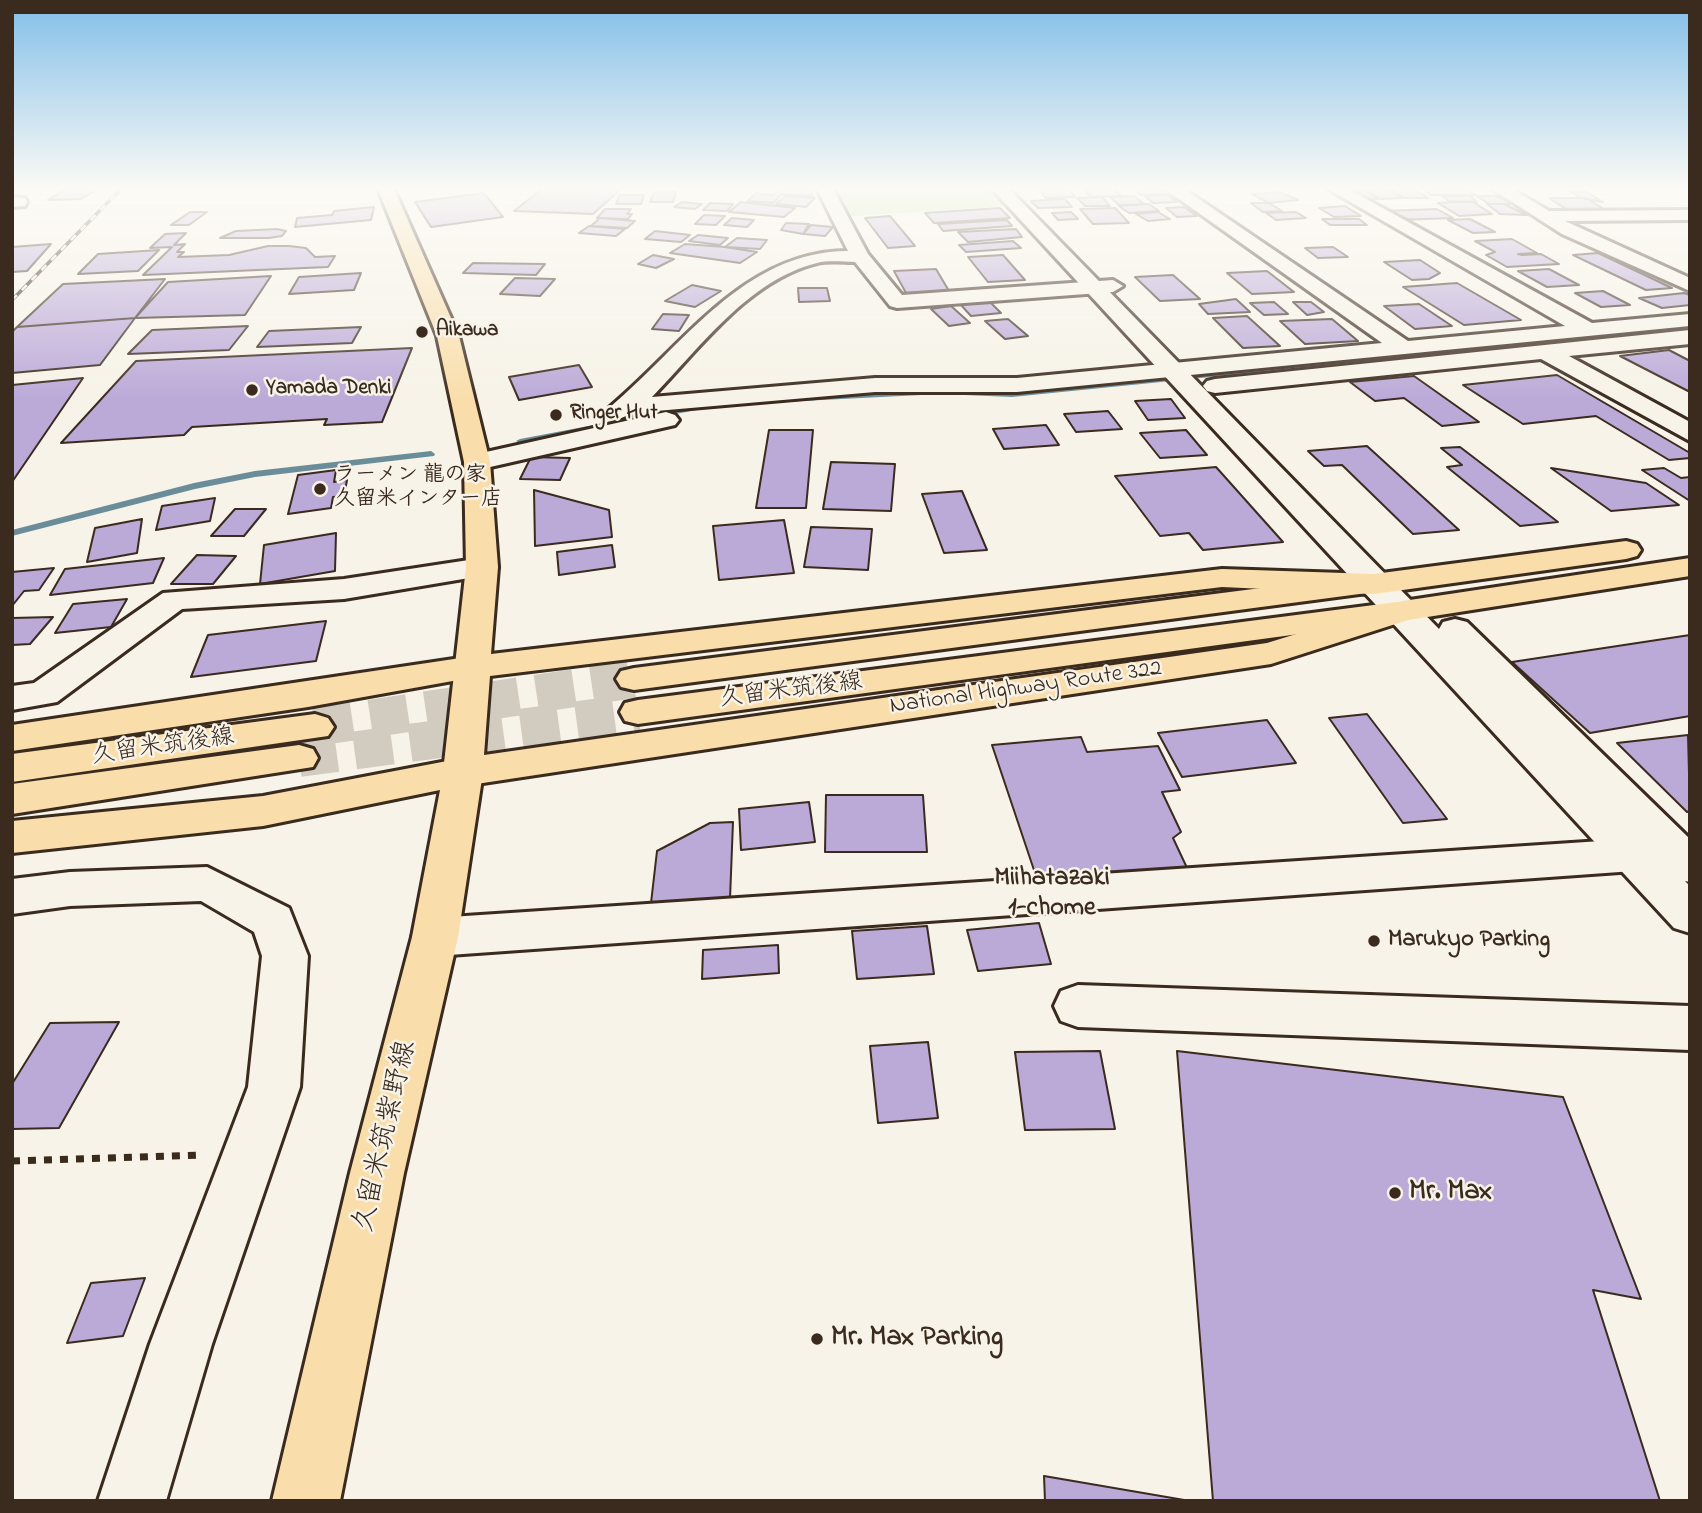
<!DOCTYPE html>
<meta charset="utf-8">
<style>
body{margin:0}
#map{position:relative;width:1702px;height:1513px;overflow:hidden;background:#f7f3e8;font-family:"Indie Flower",sans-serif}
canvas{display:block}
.frame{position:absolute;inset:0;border:14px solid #3b2a1e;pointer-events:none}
</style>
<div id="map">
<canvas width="1702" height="1513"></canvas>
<div class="frame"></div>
</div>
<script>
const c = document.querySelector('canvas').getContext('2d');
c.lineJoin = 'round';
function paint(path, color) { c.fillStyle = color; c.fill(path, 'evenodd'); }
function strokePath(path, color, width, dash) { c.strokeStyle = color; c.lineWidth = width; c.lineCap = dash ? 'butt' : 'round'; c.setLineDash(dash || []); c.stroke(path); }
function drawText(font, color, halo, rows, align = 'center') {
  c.font = font + ' "Indie Flower","Klee One",sans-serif'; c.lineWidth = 5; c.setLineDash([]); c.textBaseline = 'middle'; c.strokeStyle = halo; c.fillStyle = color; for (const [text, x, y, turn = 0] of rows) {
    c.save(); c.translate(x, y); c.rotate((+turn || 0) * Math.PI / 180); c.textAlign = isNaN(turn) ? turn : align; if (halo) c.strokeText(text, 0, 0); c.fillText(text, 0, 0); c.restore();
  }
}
paint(new Path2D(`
 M 825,189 L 1009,189 L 1020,205 L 840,217 Z`), '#bfe49f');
paint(new Path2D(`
 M 1690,325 L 1690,329 L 1012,397 L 941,394 L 762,403 L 758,401 L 762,399 L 941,390 L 1012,393 Z
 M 699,405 L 703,407 L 702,409 L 520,443 L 516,441 L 520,439 Z
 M 431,451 L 435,454 L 434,456 L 255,477 L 195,489 L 12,536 L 12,530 L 194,483 L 255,471 Z`), '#6a8d99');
const building = new Path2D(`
 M 66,189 L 98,189 L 81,199 L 48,200 Z
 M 542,189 L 621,189 L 593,214 L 514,211 Z
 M 779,189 L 811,189 L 813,196 L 782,194 L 773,203 L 748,201 L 756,193 L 773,195 Z
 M 1038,189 L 1068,189 L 1075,197 L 1046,198 Z
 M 1114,189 L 1121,196 L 1091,197 L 1085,190 Z
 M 1134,189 L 1163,189 L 1169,194 L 1141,195 Z
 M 1388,189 L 1402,198 L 1381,199 L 1367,190 Z
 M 1391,189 L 1414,189 L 1428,198 L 1405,198 Z
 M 1424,189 L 1467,189 L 1475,195 L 1431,195 Z
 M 1343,190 L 1365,190 L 1378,199 L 1356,199 Z
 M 1570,191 L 1587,192 L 1603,202 L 1581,198 Z
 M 654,192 L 676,192 L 673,202 L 650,202 Z
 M 1280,192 L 1298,200 L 1269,203 L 1252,194 Z
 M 484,193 L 503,217 L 431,227 L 415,202 Z
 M 620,195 L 644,195 L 641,204 L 616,204 Z
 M 1168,195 L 1177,202 L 1153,203 L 1145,196 Z
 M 785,196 L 815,198 L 806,207 L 776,204 Z
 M 1134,196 L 1144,204 L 1119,205 L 1110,197 Z
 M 1442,196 L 1470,196 L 1477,202 L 1449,201 Z
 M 1477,196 L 1495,196 L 1516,204 L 1489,204 Z
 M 1102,197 L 1110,206 L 1085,206 L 1077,198 Z
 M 1549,198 L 1586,198 L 1607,211 L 1569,211 Z
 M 1065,199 L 1072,207 L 1038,208 L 1031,201 Z
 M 682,202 L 702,204 L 695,209 L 674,207 Z
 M 741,202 L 795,208 L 784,217 L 729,212 Z
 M 1452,202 L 1473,202 L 1492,214 L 1459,216 L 1438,203 Z
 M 710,203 L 733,204 L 727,211 L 703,210 Z
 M 1251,203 L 1269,203 L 1282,211 L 1263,212 Z
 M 1149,204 L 1159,211 L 1129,213 L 1119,206 Z
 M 1487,204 L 1504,204 L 1527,215 L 1500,214 Z
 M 1345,206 L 1361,216 L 1334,217 L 1319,208 Z
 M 374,207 L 371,220 L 295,227 L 297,218 L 332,215 L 334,211 Z
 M 1184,207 L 1197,216 L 1177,217 L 1166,208 Z
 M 1000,208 L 1010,218 L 934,223 L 925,213 Z
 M 1115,208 L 1129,223 L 1093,224 L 1080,209 Z
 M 605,209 L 631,209 L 627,214 L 632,214 L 628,219 L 597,218 Z
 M 1437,209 L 1453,218 L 1397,220 L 1382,211 Z
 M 190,212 L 207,212 L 189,225 L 171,225 Z
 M 1071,212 L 1078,219 L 1058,220 L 1052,213 Z
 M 1158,212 L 1170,219 L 1148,221 L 1136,214 Z
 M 1296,212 L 1306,218 L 1276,220 L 1266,213 Z
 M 704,215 L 725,216 L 716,225 L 695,224 Z
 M 890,216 L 915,246 L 888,248 L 865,218 Z
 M 600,218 L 635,221 L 627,228 L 591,226 Z
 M 732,218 L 754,220 L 747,227 L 724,225 Z
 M 1322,219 L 1359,219 L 1367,225 L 1330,225 Z
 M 1470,219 L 1495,232 L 1473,233 L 1448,220 Z
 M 1007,220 L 1012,226 L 943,231 L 938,224 Z
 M 786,223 L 809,224 L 803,234 L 781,230 Z
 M 811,225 L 833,227 L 825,236 L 803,234 Z
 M 589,226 L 625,229 L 616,236 L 579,233 Z
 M 277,229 L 286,231 L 282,236 L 269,238 L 220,238 L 236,231 Z
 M 1016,229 L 1022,237 L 968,242 L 958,232 Z
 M 655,231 L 690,235 L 681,242 L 645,239 Z
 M 186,233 L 174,245 L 185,244 L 177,252 L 184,252 L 178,257 L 229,255 L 268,246 L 289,246 L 306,248 L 315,257 L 335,256 L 328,267 L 143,275 L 172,247 L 150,248 L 165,234 Z
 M 698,235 L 728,238 L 720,245 L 689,241 Z
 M 737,238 L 767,240 L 760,249 L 725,247 Z
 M 1512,239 L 1537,253 L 1518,254 L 1522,255 L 1541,254 L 1559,264 L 1507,267 L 1486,255 L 1495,252 L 1475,241 Z
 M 1013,241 L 1021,248 L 966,252 L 959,245 Z
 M 51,244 L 27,271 L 12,272 L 12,247 Z
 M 685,244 L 725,247 L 757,252 L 740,263 L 670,253 Z
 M 1333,247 L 1348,257 L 1318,258 L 1305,248 Z
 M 159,250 L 138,271 L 78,274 L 98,254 Z
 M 1598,253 L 1672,288 L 1646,290 L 1573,255 Z
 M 653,255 L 674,259 L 656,268 L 638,264 Z
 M 1003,255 L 1025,280 L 988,282 L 968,257 Z
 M 1420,260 L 1440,273 L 1429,279 L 1412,280 L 1384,262 Z
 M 473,263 L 545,264 L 536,275 L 463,273 Z
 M 936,269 L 949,291 L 906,293 L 894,271 Z
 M 1549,269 L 1579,285 L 1547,287 L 1518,271 Z
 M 1267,271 L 1294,292 L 1252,294 L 1227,273 Z
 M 361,273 L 354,290 L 289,294 L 299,277 Z
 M 1173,275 L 1200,299 L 1160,301 L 1135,277 Z
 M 271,276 L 245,315 L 135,318 L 168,282 Z
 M 515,278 L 555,279 L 540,296 L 500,294 Z
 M 165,279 L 135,318 L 17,327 L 63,284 Z
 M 1457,283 L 1521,320 L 1464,325 L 1403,287 Z
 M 692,285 L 721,291 L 695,307 L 665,301 Z
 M 798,288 L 827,288 L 830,301 L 799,302 Z
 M 1603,291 L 1630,305 L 1601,307 L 1575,293 Z
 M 1684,293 L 1690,295 L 1690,305 L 1662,308 L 1639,298 Z
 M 1236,299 L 1250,312 L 1208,314 L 1199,304 Z
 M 989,301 L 1001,313 L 971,316 L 960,304 Z
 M 1274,302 L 1288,314 L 1264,315 L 1250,303 Z
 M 1293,302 L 1311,302 L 1324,312 L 1307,315 Z
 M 1419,304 L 1452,326 L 1415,329 L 1384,306 Z
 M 951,306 L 970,323 L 949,326 L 931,309 Z
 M 663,314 L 689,315 L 679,331 L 652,329 Z
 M 1247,316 L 1280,346 L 1243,348 L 1213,318 Z
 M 135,318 L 100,365 L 12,373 L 12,332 L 17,327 Z
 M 1008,319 L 1028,336 L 1005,339 L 985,321 Z
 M 1332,319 L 1358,341 L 1305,344 L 1280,321 Z
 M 248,326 L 229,350 L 128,354 L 152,330 Z
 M 361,327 L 352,343 L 257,347 L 269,331 Z
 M 412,348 L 382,422 L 324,425 L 327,419 L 192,427 L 184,435 L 61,443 L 136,361 Z
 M 1669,350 L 1690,361 L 1690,392 L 1620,356 Z
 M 579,365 L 592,387 L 519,400 L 509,377 Z
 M 1557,375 L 1690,453 L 1690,458 L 1669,460 L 1596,416 L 1523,424 L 1463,385 Z
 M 1414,376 L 1479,422 L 1442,426 L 1404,398 L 1375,401 L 1350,382 Z
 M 83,378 L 12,482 L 12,385 Z
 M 1171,399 L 1185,418 L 1148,420 L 1135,401 Z
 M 1108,411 L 1122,429 L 1076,432 L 1064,414 Z
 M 1046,425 L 1059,445 L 1004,449 L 993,429 Z
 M 769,430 L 813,430 L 806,508 L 756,508 Z
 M 1186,430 L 1207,455 L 1160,458 L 1140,433 Z
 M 1367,446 L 1459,530 L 1413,534 L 1342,465 L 1324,466 L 1308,451 Z
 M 1460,447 L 1558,522 L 1520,526 L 1447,467 L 1462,465 L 1441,448 Z
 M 531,457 L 570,458 L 560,480 L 520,479 Z
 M 831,462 L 895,464 L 891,511 L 823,509 Z
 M 1216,467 L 1283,542 L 1203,550 L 1189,533 L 1160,536 L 1115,476 Z
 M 1551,468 L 1646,483 L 1679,505 L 1611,511 Z
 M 1664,468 L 1681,478 L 1690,477 L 1690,501 L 1642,470 Z
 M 336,470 L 334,482 L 347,480 L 344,496 L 333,497 L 331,508 L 288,514 L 298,475 Z
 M 534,490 L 609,510 L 612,537 L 535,546 Z
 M 962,491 L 987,550 L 944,553 L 922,494 Z
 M 215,498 L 210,521 L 156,530 L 162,506 Z
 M 235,509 L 266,509 L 244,536 L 211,536 Z
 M 142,519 L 137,553 L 87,562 L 95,528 Z
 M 784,520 L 794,573 L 719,580 L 713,526 Z
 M 811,527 L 872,529 L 868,570 L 804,567 Z
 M 336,533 L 335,571 L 260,584 L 264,545 Z
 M 612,545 L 615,567 L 559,575 L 557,552 Z
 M 197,555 L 236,556 L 213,584 L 171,584 Z
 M 164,558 L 153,583 L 50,595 L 65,569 Z
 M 54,568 L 39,590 L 24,591 L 12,606 L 12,572 Z
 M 127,599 L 111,627 L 55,633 L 73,604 Z
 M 53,617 L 30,644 L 12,645 L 12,618 Z
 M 326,621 L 316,661 L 191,677 L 208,635 Z
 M 1690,635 L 1690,716 L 1590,733 L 1512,662 Z
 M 1367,714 L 1447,819 L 1403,823 L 1329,718 Z
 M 1267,720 L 1296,763 L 1182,777 L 1158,733 Z
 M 1688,735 L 1690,811 L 1687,812 L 1617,743 Z
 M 1081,737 L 1087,752 L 1158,746 L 1180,790 L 1162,792 L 1181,832 L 1173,838 L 1188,870 L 1039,885 L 992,745 Z
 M 826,795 L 923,795 L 927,852 L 825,852 Z
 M 809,802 L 815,842 L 741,850 L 739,809 Z
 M 733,822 L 730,899 L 651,903 L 657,851 L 710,823 Z
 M 1039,923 L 1051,964 L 978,971 L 967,930 Z
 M 927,926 L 934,974 L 857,979 L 852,931 Z
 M 778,945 L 779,973 L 702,979 L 703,950 Z
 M 119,1022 L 59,1128 L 12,1129 L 12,1084 L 50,1023 Z
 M 928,1042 L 938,1118 L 878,1123 L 870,1046 Z
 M 1100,1051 L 1115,1129 L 1025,1130 L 1015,1052 Z
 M 1177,1051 L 1563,1097 L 1641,1299 L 1593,1290 L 1660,1501 L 1213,1501 Z
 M 145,1278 L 123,1336 L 67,1343 L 91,1283 Z
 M 1044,1476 L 1190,1501 L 1045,1501 Z`);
paint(building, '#bba9d8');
strokePath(building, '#3b2a1e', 2);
strokePath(new Path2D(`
 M 315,727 L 634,679
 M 299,758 L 638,712`), '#d1cbc0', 38, [38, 18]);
const street = new Path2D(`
 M 817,189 L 833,189 L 868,254 L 902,295 L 1113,280 L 1123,286 L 1113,292 L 897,308 L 890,306 L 855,262 C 843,262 829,260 817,263 C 748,280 699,349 652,397 L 875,378 L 1017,378 L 1382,343 L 1165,189 L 1184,189 L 1408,341 L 1565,326 L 1328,189 L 1348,189 L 1592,323 L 1690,314 L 1690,326 L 1017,392 L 875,392 L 633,413 L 619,419 L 610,417 L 607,412 L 610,407 C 683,346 744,251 848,251 Z
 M 1492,189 L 1512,189 L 1549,211 L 1690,210 L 1690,220 L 1565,221 L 1690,278 L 1690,291 L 1562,234 Z
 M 12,197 L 25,198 L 27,202 L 25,206 L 12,207 Z
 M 666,412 L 675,415 L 679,420 L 675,425 L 477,470 L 468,468 L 464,462 L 468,456 Z
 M 482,558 L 493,560 L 498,567 L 493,574 L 344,599 L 182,609 L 57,702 L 12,710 L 12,686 L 34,683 L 163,593 L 344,579 Z
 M 1662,837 L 1677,842 L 1683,853 L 1677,864 L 1662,869 L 435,956 L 419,950 L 412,937 L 419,924 L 435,918 Z
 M 207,867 L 289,908 L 308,956 L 300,1087 L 212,1344 L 166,1501 L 98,1501 L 150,1344 L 248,1087 L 262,956 L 254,932 L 201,901 L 70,906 L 12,914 L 12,879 L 70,872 Z
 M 1078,985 L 1690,1006 L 1690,1050 L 1078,1027 L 1061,1021 L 1054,1006 L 1061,991 Z`);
const secondary = new Path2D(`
 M 992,189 L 1009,189 L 1439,629 L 1443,622 L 1455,619 L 1467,622 L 1690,839 L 1690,882 L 1685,881 L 1690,886 L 1690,933 L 1674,928 Z
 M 1690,330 L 1690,344 L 1569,356 L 1690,422 L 1690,441 L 1541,359 L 1215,393 L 1207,391 L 1203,386 L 1207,381 L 1215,379 Z`);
const primary = new Path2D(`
 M 1371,574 L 1382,577 L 1387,584 L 1382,591 L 634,690 L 621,687 L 616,679 L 621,671 L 634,668 Z
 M 1397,602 L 1409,605 L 1413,612 L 1409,619 L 638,724 L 625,721 L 620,712 L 625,703 L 638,700 Z
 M 474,656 L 486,659 L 491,667 L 486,675 L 308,707 L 12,751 L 12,725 Z
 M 315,714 L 328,718 L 334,727 L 328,736 L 12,782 L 12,754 Z
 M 299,745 L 313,749 L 318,758 L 313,767 L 12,814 L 12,784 Z
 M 463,758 L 477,762 L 483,772 L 458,937 L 404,1173 L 340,1501 L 272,1501 L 350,1173 L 412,937 L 440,790 L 263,826 L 12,853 L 12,821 L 263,796 Z`);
const highway = new Path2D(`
 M 378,189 L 394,189 L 459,336 L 490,462 L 498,567 L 491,654 L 1222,569 L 1374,574 L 1626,541 L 1637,544 L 1641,550 L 1637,556 L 1626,559 L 1374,594 L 1222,587 L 490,676 L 484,755 L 1267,643 L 1403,601 L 1690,558 L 1690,576 L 1408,620 L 1271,664 L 463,786 L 449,782 L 443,772 L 466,567 L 464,462 L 437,336 Z`);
strokePath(street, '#3b2a1e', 6);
strokePath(secondary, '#3b2a1e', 6);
strokePath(primary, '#3b2a1e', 6);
strokePath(highway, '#3b2a1e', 6);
strokePath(new Path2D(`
 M 12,1161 L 200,1155`), '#3b2a1e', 7, [8, 8]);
paint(street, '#f7f3e8');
paint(secondary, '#f7f3e8');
paint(primary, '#f9deab');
paint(highway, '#f9deab');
const rail = new Path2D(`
 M 12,300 L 121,189`);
strokePath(rail, '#3b2a1e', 3.5);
strokePath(rail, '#f7f3e8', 2.5, [7]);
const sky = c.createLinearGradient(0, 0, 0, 401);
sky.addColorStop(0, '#82bfe9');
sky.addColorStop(0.47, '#fbfaf5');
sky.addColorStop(1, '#fbfaf500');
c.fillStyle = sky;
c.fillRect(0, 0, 1702, 401);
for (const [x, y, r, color] of [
 [422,332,7,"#3b2a1e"],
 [252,390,7,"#3b2a1e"],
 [556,415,7,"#3b2a1e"],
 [320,489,7,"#3b2a1e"],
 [1374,941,7,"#3b2a1e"],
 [1395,1193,7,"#3b2a1e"],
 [817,1339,7,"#3b2a1e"]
]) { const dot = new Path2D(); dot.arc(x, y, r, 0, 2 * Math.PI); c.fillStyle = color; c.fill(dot); strokePath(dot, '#f7f3e8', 2.5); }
drawText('bold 21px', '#3b2a1e', '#f7f3e8', [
 ["Aikawa",436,332],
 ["Yamada Denki",266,390],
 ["Ringer Hut",570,415],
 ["ラーメン 龍の家",334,477],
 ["久留米インター店",334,501]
], 'left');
drawText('24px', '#3b2a1e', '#f7f3e8', [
 ["National Highway Route 322",1026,689,-8],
 ["久留米筑後線",791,692,-7],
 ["久留米筑後線",163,748,-8]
]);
drawText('bold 24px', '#3b2a1e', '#f7f3e8', [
 ["Marukyo Parking",1388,941]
], 'left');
drawText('bold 26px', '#3b2a1e', '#f7f3e8', [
 ["Miihatazaki",1052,880],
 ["1-chome",1052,910]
]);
drawText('28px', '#3b2a1e', '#f7f3e8', [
 ["久留米筑紫野線",387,1137,-77]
]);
drawText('bold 28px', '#3b2a1e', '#f7f3e8', [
 ["Mr. Max",1409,1193],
 ["Mr. Max Parking",831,1339]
], 'left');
</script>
